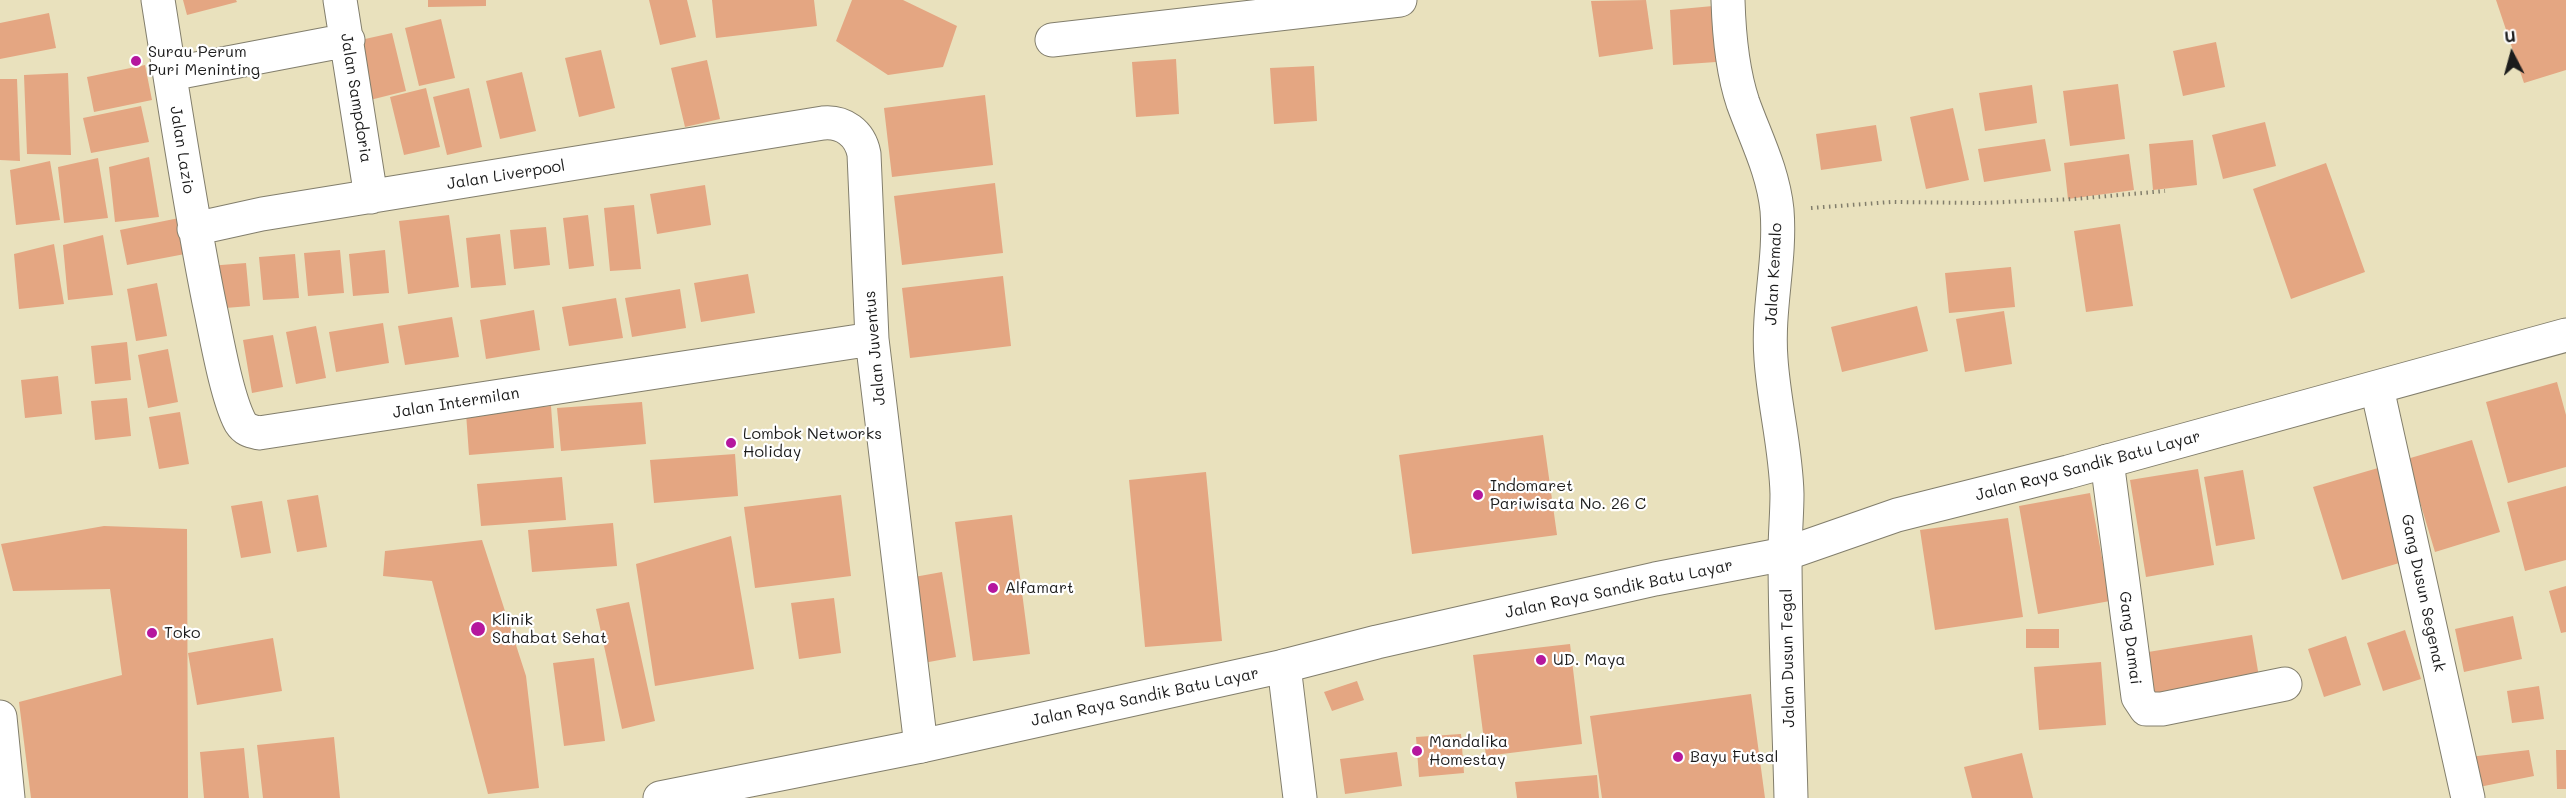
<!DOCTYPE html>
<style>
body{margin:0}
#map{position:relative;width:2566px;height:798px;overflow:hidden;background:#e9e1bd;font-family:Mali,sans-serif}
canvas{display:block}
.north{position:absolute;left:2482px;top:24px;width:60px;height:60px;-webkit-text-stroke:4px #fff;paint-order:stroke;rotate:354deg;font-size:16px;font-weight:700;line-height:24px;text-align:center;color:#1c1c1c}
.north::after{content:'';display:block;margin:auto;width:21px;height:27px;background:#1c1c1c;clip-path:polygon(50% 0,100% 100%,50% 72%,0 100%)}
</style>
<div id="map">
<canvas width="2566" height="798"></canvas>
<div class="north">U</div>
</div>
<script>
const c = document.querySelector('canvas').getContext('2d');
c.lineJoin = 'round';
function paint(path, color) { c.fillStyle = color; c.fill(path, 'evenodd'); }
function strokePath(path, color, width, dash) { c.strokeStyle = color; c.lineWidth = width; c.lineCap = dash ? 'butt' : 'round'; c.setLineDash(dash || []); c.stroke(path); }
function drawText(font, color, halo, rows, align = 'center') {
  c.font = font + ' Mali,sans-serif'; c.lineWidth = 4.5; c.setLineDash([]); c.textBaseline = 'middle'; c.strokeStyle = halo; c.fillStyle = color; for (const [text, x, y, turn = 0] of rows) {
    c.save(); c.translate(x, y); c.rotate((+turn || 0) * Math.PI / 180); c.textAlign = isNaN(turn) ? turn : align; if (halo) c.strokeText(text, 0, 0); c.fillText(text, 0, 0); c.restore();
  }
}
paint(new Path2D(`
 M 183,0 L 236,0 L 237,2 L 187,15 Z
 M 428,0 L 486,0 L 486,6 L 428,7 Z
 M 649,0 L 687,0 L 696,37 L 660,45 Z
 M 712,0 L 814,0 L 817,26 L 716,38 Z
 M 852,0 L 903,0 L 957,26 L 943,67 L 888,75 L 836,41 Z
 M 1646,0 L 1653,49 L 1599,57 L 1591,1 Z
 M 2496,0 L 2566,0 L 2566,70 L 2524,83 Z
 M 1713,6 L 1716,62 L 1673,65 L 1670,10 Z
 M 49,13 L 56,48 L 0,59 L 0,23 Z
 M 441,19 L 455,78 L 419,86 L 405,28 Z
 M 392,33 L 406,91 L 370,100 L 356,41 Z
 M 2216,42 L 2225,87 L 2183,96 L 2173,51 Z
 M 601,50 L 615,108 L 579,117 L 565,58 Z
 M 1176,59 L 1179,114 L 1136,117 L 1132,62 Z
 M 707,60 L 720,119 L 685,127 L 671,68 Z
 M 145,65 L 152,100 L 94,112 L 87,77 Z
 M 1314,66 L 1317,121 L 1274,124 L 1270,68 Z
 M 522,72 L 536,131 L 500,139 L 486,81 Z
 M 68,73 L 71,155 L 27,154 L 24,75 Z
 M 0,79 L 17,79 L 20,161 L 0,160 Z
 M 2118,84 L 2125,139 L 2070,146 L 2063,91 Z
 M 2032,85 L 2037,123 L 1985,131 L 1979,93 Z
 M 426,88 L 440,147 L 404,155 L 390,97 Z
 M 469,88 L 482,147 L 447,155 L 433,97 Z
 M 985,95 L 993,165 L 892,177 L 884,108 Z
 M 141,106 L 149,142 L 91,153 L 83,118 Z
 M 1953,108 L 1969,180 L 1926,189 L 1910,117 Z
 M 2265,122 L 2276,166 L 2223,179 L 2212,135 Z
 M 1876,125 L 1882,161 L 1821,170 L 1816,134 Z
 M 2045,139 L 2051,171 L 1984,182 L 1978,149 Z
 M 2193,140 L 2197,185 L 2153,190 L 2149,144 Z
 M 2129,154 L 2134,190 L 2068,199 L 2064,163 Z
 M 149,157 L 159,217 L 115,222 L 109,167 Z
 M 98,158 L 108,218 L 64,223 L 58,167 Z
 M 50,161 L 60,220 L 16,225 L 10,170 Z
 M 2326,163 L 2365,272 L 2291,299 L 2253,189 Z
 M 995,183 L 1003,253 L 902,265 L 894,196 Z
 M 705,185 L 711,225 L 657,234 L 650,194 Z
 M 634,205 L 641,269 L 610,271 L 604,208 Z
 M 449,215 L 459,287 L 408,294 L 399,221 Z
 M 588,215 L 594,266 L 569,269 L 563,218 Z
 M 179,218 L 185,254 L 127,265 L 120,230 Z
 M 2120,224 L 2133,306 L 2086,312 L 2074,231 Z
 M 546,227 L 550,265 L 514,269 L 510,230 Z
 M 500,234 L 506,285 L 471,288 L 466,238 Z
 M 103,235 L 113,295 L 68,300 L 63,245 Z
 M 54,244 L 64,304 L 19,309 L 14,254 Z
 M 340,250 L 344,293 L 308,296 L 304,253 Z
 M 385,250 L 389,293 L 353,296 L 349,254 Z
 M 295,254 L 299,298 L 263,300 L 259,257 Z
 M 246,263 L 250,306 L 213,309 L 209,266 Z
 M 2011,267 L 2015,307 L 1949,313 L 1945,273 Z
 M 748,274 L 755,313 L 701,322 L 694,283 Z
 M 1003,276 L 1011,346 L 910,358 L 902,288 Z
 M 157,283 L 167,336 L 136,341 L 127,289 Z
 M 680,289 L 686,328 L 632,337 L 625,298 Z
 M 616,298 L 623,338 L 569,346 L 562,307 Z
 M 1917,306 L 1928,351 L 1842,372 L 1831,327 Z
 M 534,310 L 540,350 L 486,359 L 480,320 Z
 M 2004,311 L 2012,364 L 1965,372 L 1956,319 Z
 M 452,317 L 459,357 L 405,365 L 398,326 Z
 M 383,323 L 389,363 L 336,372 L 329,332 Z
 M 316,326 L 326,378 L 296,384 L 286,332 Z
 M 273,335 L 283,387 L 252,393 L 243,340 Z
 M 127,342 L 131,380 L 95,384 L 91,346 Z
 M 168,349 L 178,402 L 148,408 L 138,355 Z
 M 58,376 L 62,414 L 25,418 L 21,380 Z
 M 2557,382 L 2566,415 L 2566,467 L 2508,483 L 2486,402 Z
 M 127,398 L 131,436 L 95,440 L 91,401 Z
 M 642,402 L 646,444 L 561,451 L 557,408 Z
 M 551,406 L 554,448 L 469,455 L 466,413 Z
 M 180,412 L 189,464 L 159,469 L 149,417 Z
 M 1543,435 L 1557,535 L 1412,554 L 1399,455 Z
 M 2472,440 L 2500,532 L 2435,552 L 2407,459 Z
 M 735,454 L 738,496 L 654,503 L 650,460 Z
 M 2378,468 L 2406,561 L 2342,580 L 2313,487 Z
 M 2198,469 L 2214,565 L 2146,577 L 2130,480 Z
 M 2243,470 L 2255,539 L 2216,546 L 2204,477 Z
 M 1206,472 L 1222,641 L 1145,647 L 1129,480 Z
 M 562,477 L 566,520 L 481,526 L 477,484 Z
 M 2566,486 L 2566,560 L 2525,571 L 2507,502 Z
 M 2090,493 L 2110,601 L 2038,614 L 2019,506 Z
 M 318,495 L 327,547 L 297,552 L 287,500 Z
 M 841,495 L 851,576 L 755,588 L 744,507 Z
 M 262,501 L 271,553 L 241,558 L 231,506 Z
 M 1012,515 L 1030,654 L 973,661 L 955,522 Z
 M 2008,518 L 2023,617 L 1935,630 L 1920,530 Z
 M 613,523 L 617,566 L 532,572 L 528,530 Z
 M 104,526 L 187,529 L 188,798 L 31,798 L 19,702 L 122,675 L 110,589 L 13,591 L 1,544 Z
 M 731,536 L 754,669 L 655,686 L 636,564 Z
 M 482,540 L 526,676 L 539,788 L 488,794 L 432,581 L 383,576 L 385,551 Z
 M 942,572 L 956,657 L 918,664 L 903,579 Z
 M 2566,586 L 2566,632 L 2561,633 L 2549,591 Z
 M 834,598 L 841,653 L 799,659 L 791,603 Z
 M 629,602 L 655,721 L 622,729 L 596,609 Z
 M 2513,616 L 2522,659 L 2464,672 L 2455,629 Z
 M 2026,629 L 2059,629 L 2059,648 L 2026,648 Z
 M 2405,630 L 2421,679 L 2383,691 L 2367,643 Z
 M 2252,635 L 2260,683 L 2144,702 L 2136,654 Z
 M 2346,636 L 2361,685 L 2324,697 L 2308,649 Z
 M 273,638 L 282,691 L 197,705 L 188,653 Z
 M 1570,644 L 1582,744 L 1486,756 L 1473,655 Z
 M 594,658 L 605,741 L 564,746 L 553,663 Z
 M 2101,662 L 2106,725 L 2039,730 L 2034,667 Z
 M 1357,681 L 1364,700 L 1332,711 L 1324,692 Z
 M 2539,686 L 2544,719 L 2512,723 L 2507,691 Z
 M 1751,694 L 1765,798 L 1602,798 L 1590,716 Z
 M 1461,734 L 1464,773 L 1419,777 L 1416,737 Z
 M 334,737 L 340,798 L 263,798 L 257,745 Z
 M 244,748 L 249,798 L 204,798 L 200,752 Z
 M 2529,750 L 2534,776 L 2474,788 L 2469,757 Z
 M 2556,750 L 2566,750 L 2566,789 L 2557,789 Z
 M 1397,752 L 1402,786 L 1345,794 L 1340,759 Z
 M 2022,753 L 2033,798 L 1972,798 L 1964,767 Z
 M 1597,775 L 1599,798 L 1517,798 L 1515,782 Z`), '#e4a682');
const street = new Path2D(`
 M 158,0 C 174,101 189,202 209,302 C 216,334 226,395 240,422 C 245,430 250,431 259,433 L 872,339
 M 340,0 L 371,197
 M 1728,0 C 1729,35 1732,70 1743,103 C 1756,139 1773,171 1777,210 C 1781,260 1767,309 1771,359 C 1774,404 1786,449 1787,494 C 1787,514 1785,534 1785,553 C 1785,635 1789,717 1791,798
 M 1052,40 L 1400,0
 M 170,74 L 348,40
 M 194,229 L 262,214 L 823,123 C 843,121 860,133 864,154 L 872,339 L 921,746
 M 2377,388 L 2468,798
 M 2107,461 L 2138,697 L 2146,709 L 2162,709 L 2285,684
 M 1284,666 L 1300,798
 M 0,717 L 8,798`);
const secondary = new Path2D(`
 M 660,798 L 921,746 L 1284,666 L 1377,642 L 1655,579 L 1785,554 L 1897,515 L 2068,472 L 2566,335`);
strokePath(street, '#827e6c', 35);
strokePath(secondary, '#827e6c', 35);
strokePath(new Path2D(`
 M 1811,208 L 1891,202 L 1983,203 L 2074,199 L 2165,191`), '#827e6c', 4, [1.5, 4.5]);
strokePath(street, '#fff', 33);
strokePath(secondary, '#fff', 33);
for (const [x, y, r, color] of [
 [136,61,6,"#b5179e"],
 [731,443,6,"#b5179e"],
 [1478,495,6,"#b5179e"],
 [993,588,6,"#b5179e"],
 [478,629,8,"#b5179e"],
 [152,633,6,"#b5179e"],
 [1541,660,6,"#b5179e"],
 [1417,751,6,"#b5179e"],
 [1678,757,6,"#b5179e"]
]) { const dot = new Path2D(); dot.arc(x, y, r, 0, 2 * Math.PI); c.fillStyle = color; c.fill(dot); strokePath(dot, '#fff', 2); }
drawText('16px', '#1c1c1c', '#fff', [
 ["Surau Perum",148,52],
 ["Puri Meninting",148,70],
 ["Lombok Networks",743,434],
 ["Holiday",743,452],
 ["Indomaret",1490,486],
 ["Pariwisata No. 26 C",1490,504],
 ["Alfamart",1005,588],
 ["Klinik",492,620],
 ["Sahabat Sehat",492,638],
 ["Toko",164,633],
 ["UD. Maya",1553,660],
 ["Mandalika",1429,742],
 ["Homestay",1429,760],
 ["Bayu Futsal",1690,757]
], 'left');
drawText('16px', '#1c1c1c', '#fff', [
 ["Jalan Sampdoria",356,98,81],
 ["Jalan Lazio",182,150,81],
 ["Jalan Liverpool",506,175,-9],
 ["Jalan Kemalo",1774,274,-87],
 ["Jalan Juventus",875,348,-95],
 ["Jalan Intermilan",456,403,-9],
 ["Jalan Raya Sandik Batu Layar",2088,466,-15],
 ["Jalan Raya Sandik Batu Layar",1619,589,-12],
 ["Gang Dusun Segenak",2423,593,78],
 ["Gang Damai",2130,638,83],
 ["Jalan Dusun Tegal",1788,658,-91],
 ["Jalan Raya Sandik Batu Layar",1145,697,-12]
]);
</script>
